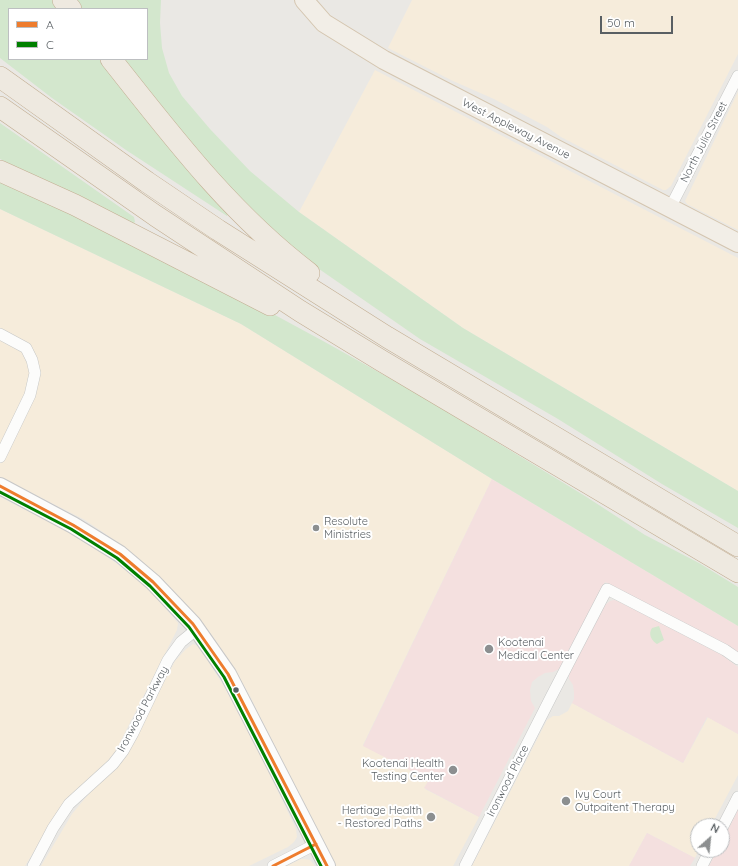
<!DOCTYPE html>
<style>
body{margin:0}
#map{position:relative;width:738px;height:866px;overflow:hidden;background:#eae8e4;font-family:Quicksand,sans-serif}
canvas{display:block}
.legend{position:absolute;left:8px;top:8px;width:140px;height:52px;box-sizing:border-box;background:#fff;border:1px solid #bdbfc1;margin:0;padding:5px 7px;list-style:none;font-size:12px;color:#595f63}
.legend li{display:flex;align-items:center;gap:8px;height:20px}
.legend b{width:20px;border:1px solid #bdbfc1}
.north{position:absolute;left:690px;top:818px;width:40px;height:40px;box-sizing:border-box;background:#fff;border:1px solid #bdbfc1;border-radius:50%;rotate:27deg;font-size:11px;font-weight:700;line-height:16px;text-align:center;color:#595f63}
.north::after{content:'';display:block;margin:auto;width:14px;height:18px;background:#8c8f90;clip-path:polygon(50% 0,100% 100%,50% 72%,0 100%)}
.scale{position:absolute;left:600px;top:16px;width:73px;height:18px;box-sizing:border-box;border:2px solid #595f63;border-top:0;padding-left:5px;font-size:12px;line-height:14px;white-space:nowrap;color:#595f63;-webkit-text-stroke:3px #fff;paint-order:stroke}
</style>
<div id="map">
<canvas width="738" height="866"></canvas>
<ul class="legend">
<li><b style="height:5px;background:#ee7c2d"></b>A</li>
<li><b style="height:5px;background:#008000"></b>C</li>
</ul>
<div class="north">N</div>
<div class="scale">50 m</div>
</div>
<script>
const c = document.querySelector('canvas').getContext('2d');
c.lineJoin = 'round';
function paint(path, color) { c.fillStyle = color; c.fill(path, 'evenodd'); }
function strokePath(path, color, width, dash) { c.strokeStyle = color; c.lineWidth = width; c.lineCap = dash ? 'butt' : 'round'; c.setLineDash(dash || []); c.stroke(path); }
function drawText(font, color, halo, rows, align = 'center') {
  c.font = font + ' Quicksand,sans-serif'; c.lineWidth = 4; c.setLineDash([]); c.textBaseline = 'middle'; c.strokeStyle = halo; c.fillStyle = color; for (const [text, x, y, turn = 0] of rows) {
    c.save(); c.translate(x, y); c.rotate((+turn || 0) * Math.PI / 180); c.textAlign = isNaN(turn) ? turn : align; if (halo) c.strokeText(text, 0, 0); c.fillText(text, 0, 0); c.restore();
  }
}
paint(new Path2D(`
 M 412,0 L 738,0 L 738,54 L 671,186 L 666,190 L 663,190 L 561,137 L 547,127 L 494,99 L 453,81 L 388,48 Z
 M 375,70 L 738,258 L 738,491 L 463,328 L 299,212 Z
 M 738,92 L 738,230 L 687,204 L 685,201 Z
 M 0,209 L 241,324 L 492,479 L 363,745 L 429,780 L 425,789 L 479,817 L 453,866 L 335,866 L 320,840 L 250,696 L 233,667 L 209,631 L 165,582 L 107,535 L 85,520 L 0,477 Z
 M 0,497 L 52,523 L 84,540 L 105,555 L 131,574 L 153,594 L 178,623 L 177,630 L 114,754 L 97,772 L 78,788 L 57,814 L 25,866 L 0,866 Z
 M 193,644 L 199,647 L 225,688 L 261,756 L 296,829 L 297,837 L 294,842 L 288,847 L 249,866 L 41,866 L 72,814 L 92,790 L 129,751 L 175,661 L 186,649 Z
 M 572,703 L 683,763 L 708,717 L 738,734 L 738,775 L 711,826 L 698,826 L 699,850 L 695,858 L 647,833 L 629,866 L 472,866 L 547,720 L 553,716 L 559,716 L 568,711 Z
 M 301,859 L 305,859 L 310,860 L 315,866 L 287,866 Z`), '#f6ecdb');
paint(new Path2D(`
 M 492,479 L 738,626 L 738,653 L 726,645 L 605,582 L 559,669 L 553,672 L 545,673 L 538,677 L 532,682 L 530,690 L 531,701 L 535,708 L 479,817 L 424,788 L 429,780 L 363,746 Z
 M 614,600 L 618,601 L 722,655 L 738,667 L 738,734 L 707,717 L 683,763 L 572,703 L 574,699 L 574,692 L 573,685 L 569,679 L 569,673 L 605,605 L 610,601 Z
 M 738,810 L 738,866 L 709,866 L 717,850 L 722,850 L 722,841 Z
 M 647,833 L 695,858 L 690,866 L 629,866 Z`), '#f4e0df');
paint(new Path2D(`
 M 0,0 L 55,0 L 62,9 L 9,9 L 9,59 L 102,59 L 228,214 L 227,216 L 126,150 L 52,98 L 0,58 Z
 M 75,0 L 161,0 L 160,23 L 162,48 L 169,73 L 182,96 L 210,129 L 250,171 L 299,212 L 463,328 L 738,491 L 738,528 L 662,484 L 558,419 L 420,339 L 309,262 L 265,229 L 120,59 L 147,59 L 147,9 L 82,9 Z
 M 0,123 L 134,217 L 135,222 L 133,224 L 0,159 Z
 M 0,179 L 177,262 L 323,341 L 416,393 L 585,496 L 645,535 L 699,563 L 738,587 L 738,626 L 492,479 L 241,324 L 0,209 Z
 M 659,626 L 664,640 L 657,644 C 651,640 648,634 652,628 Z`), '#d3e7cd');
const street = new Path2D(`
 M 670,208 L 738,76
 M 0,334 L 26,348 L 32,360 L 35,373 L 30,395 L 0,457
 M 722,828 L 738,797
 M 33,866 L 53,828 L 69,804 L 113,764 L 123,751 L 133,733 L 168,660 L 181,642 L 197,629
 M 273,866 L 316,844
 M 465,866 L 551,697 L 607,589 L 725,650 L 738,659
 M 702,866 L 710,850`);
const secondary = new Path2D(`
 M 0,486 L 73,525 L 120,554 L 153,582 L 193,624 L 228,674 L 327,866`);
const primary = new Path2D(`
 M 304,0 L 324,23 L 384,60 L 738,243`);
const highway = new Path2D(`
 M 63,0 L 71,9
 M 111,59 C 172,136 230,213 309,273
 M 0,77 L 147,182 L 218,230 L 387,337 L 738,546
 M 0,107 L 156,216 L 300,311 L 382,361 L 738,572
 M 0,171 L 75,205 L 270,305`);
strokePath(street, '#c6c7c6', 12);
strokePath(secondary, '#c7c7c7', 18);
strokePath(primary, '#d4c5af', 20);
strokePath(highway, '#c2ad91', 22);
strokePath(street, '#fcfcfb', 11);
strokePath(secondary, '#fcfcfb', 16);
strokePath(primary, '#f2eee7', 18);
strokePath(highway, '#eee9e0', 21);
strokePath(new Path2D(`
 M 0,486 L 73,525 L 120,554 L 153,582 L 193,624 L 228,674 L 327,866
 M 273,866 L 316,844`), '#ee7c2d', 3);
strokePath(new Path2D(`
 M 0,492 L 71,529 L 117,558 L 150,586 L 189,627 L 224,677 L 321,866`), '#008000', 3);
for (const [x, y, r, color] of [
 [316,528,4,"#8c8f90"],
 [489,649,5,"#8c8f90"],
 [236,690,3.5,"#595f63"],
 [453,770,5,"#8c8f90"],
 [566,801,5,"#8c8f90"],
 [431,817,5,"#8c8f90"]
]) { const dot = new Path2D(); dot.arc(x, y, r, 0, 2 * Math.PI); c.fillStyle = color; c.fill(dot); strokePath(dot, '#fff', 1.5); }
drawText('11px', '#595f63', '#fff', [
 ["West Appleway Avenue",516,129,27],
 ["North Julia Street",704,142,-63],
 ["Ironwood Parkway",143,709,-62],
 ["Ironwood Place",508,781,-63]
]);
drawText('11px', '#595f63', '#fff', [
 ["Resolute",324,522],
 ["Ministries",324,535],
 ["Kootenai",498,643],
 ["Medical Center",498,656],
 ["Kootenai Health",444,764,"right"],
 ["Testing Center",444,777,"right"],
 ["Ivy Court",575,795],
 ["Outpaitent Therapy",575,808],
 ["Hertiage Health",422,811,"right"],
 ["- Restored Paths",422,824,"right"]
], 'left');
</script>
